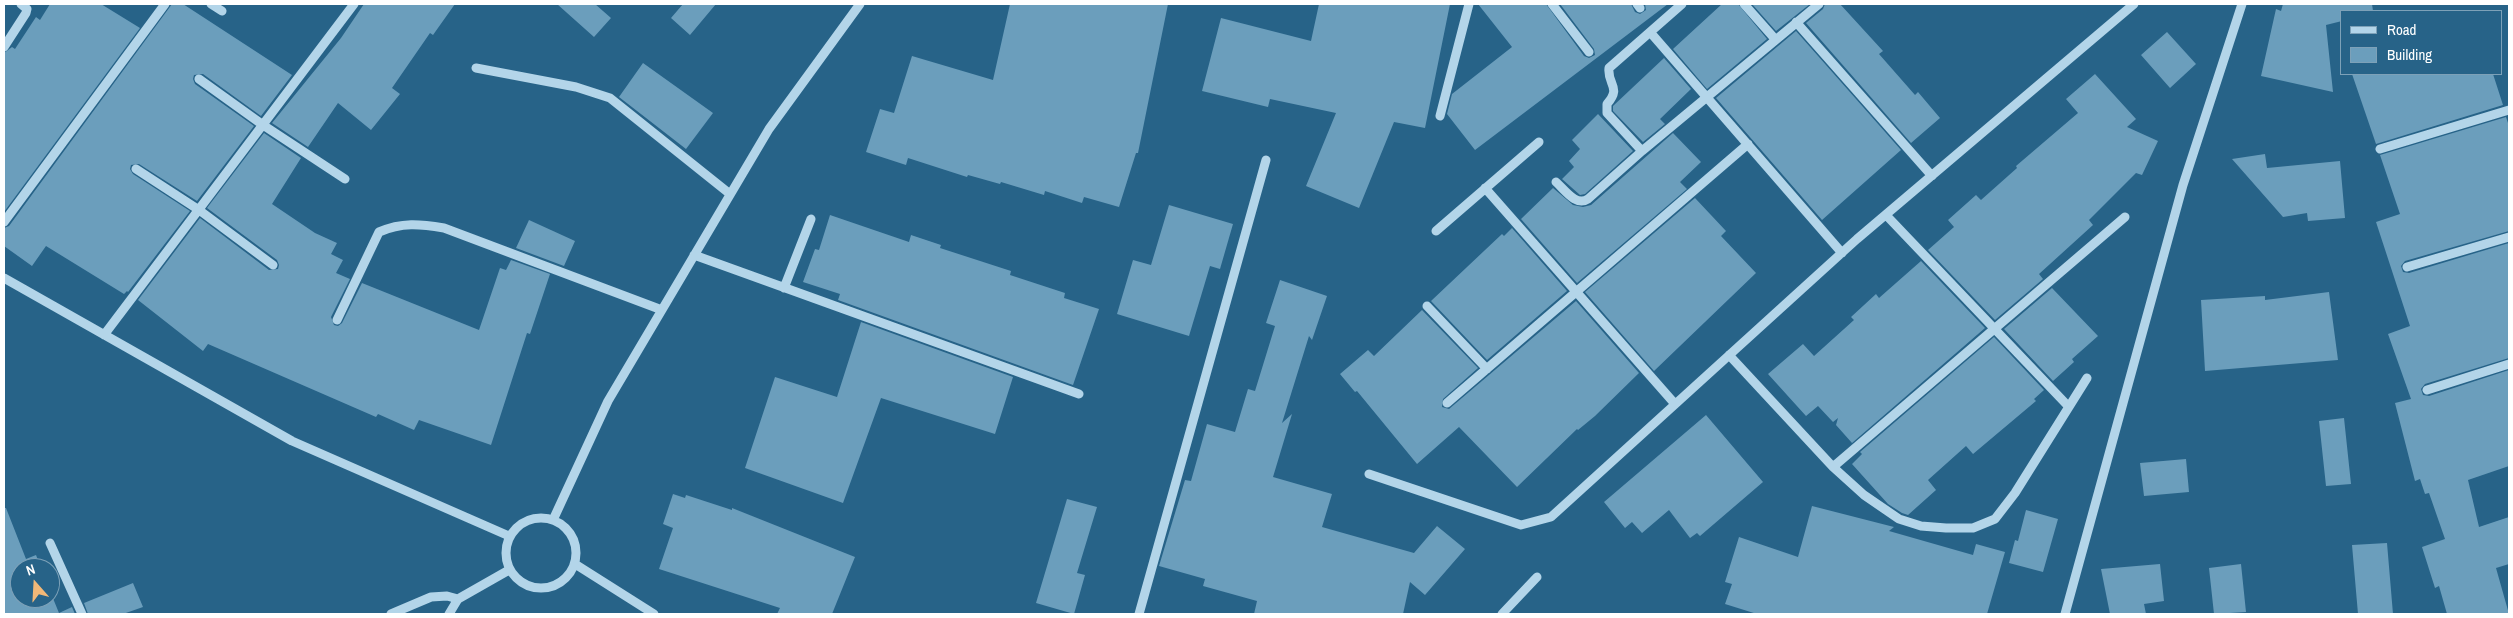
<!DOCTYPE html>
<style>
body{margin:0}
#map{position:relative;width:2513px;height:618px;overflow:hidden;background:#276388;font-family:"Archivo Narrow",sans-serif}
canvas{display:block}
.frame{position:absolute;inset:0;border:5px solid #fff;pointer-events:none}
.legend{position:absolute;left:2340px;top:10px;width:162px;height:65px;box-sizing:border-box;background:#276388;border:1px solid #7da1b8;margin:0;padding:6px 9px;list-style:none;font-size:15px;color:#fff}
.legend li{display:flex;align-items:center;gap:10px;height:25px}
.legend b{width:25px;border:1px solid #7da1b8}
.north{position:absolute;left:10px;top:558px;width:50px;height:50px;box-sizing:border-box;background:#276388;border:1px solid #7da1b8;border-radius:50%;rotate:341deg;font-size:14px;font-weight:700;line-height:20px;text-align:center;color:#fff}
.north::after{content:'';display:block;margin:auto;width:18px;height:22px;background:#f1b878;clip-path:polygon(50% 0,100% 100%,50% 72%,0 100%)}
</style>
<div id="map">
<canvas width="2513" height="618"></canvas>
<div class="frame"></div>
<ul class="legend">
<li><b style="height:6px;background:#b3d5e9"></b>Road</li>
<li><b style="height:14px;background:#6b9ebc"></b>Building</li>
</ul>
<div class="north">N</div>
</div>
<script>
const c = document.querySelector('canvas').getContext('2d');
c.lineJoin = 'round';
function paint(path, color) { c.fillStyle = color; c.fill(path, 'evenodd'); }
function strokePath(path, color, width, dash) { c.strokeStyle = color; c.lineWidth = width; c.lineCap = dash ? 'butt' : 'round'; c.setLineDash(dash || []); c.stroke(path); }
paint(new Path2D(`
 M 50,4 L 101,4 L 140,28 L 4,212 L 4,53 L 12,47 L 15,49 L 36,17 L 40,20 Z
 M 172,4 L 183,4 L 292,75 L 261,116 L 203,74 L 194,75 L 193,79 L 195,84 L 254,126 L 197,201 L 139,164 L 131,165 L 130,169 L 133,174 L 190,211 L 128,292 L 127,291 L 124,294 L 46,246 L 32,266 L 4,246 L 4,228 L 9,226 Z
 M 364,4 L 455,4 L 433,35 L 430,33 L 392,88 L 400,94 L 371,130 L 338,103 L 308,147 L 272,123 L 341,38 Z
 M 557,4 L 595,4 L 611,18 L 594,37 Z
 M 683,4 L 716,4 L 690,35 L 671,18 Z
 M 1010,4 L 1168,4 L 1138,153 L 1136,153 L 1119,207 L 1084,197 L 1082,203 L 1045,191 L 1044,195 L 1001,182 L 1000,184 L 968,175 L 967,177 L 908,158 L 906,165 L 866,152 L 880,109 L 894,113 L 912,56 L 993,80 Z
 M 1319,4 L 1450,4 L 1425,128 L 1394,122 L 1359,208 L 1306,186 L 1336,113 L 1270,99 L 1268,107 L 1202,91 L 1221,18 L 1311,41 Z
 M 1478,4 L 1546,4 L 1584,56 L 1589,58 L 1595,55 L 1594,49 L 1560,4 L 1631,4 L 1635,12 L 1640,14 L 1646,10 L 1645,4 L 1668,4 L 1475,150 L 1447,114 L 1452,94 L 1512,47 Z
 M 1722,4 L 1738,4 L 1767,39 L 1707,89 L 1673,49 Z
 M 1752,4 L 1810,4 L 1776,31 Z
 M 1825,4 L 1840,4 L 1883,51 L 1879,54 L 1915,95 L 1918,92 L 1940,118 L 1911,143 L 1806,23 L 1823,9 Z
 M 2283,4 L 2372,4 L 2373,11 L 2342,11 L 2342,21 L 2326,25 L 2333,92 L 2261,76 L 2276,9 L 2281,11 Z
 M 1796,31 L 1901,150 L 1822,220 L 1716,98 Z
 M 2167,32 L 2196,64 L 2170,88 L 2141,55 Z
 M 1664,58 L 1691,89 L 1660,119 L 1665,124 L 1643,142 L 1613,111 L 1613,106 Z
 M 643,63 L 713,113 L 686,149 L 619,97 Z
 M 2095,74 L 2136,119 L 2127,127 L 2158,141 L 2142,175 L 2136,173 L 2089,220 L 2093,225 L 2039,274 L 2043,279 L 1995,320 L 1928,250 L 1954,227 L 1948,220 L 1976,195 L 1981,200 L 2017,168 L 2016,166 L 2078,113 L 2066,99 Z
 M 2352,74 L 2493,74 L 2503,105 L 2376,144 Z
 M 1598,114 L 1633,151 L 1585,194 L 1580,195 L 1562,179 L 1574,167 L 1569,161 L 1580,149 L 1572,140 Z
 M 2506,117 L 2509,126 L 2509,231 L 2405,261 L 2401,266 L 2403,272 L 2409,273 L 2509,243 L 2509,358 L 2425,384 L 2421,389 L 2423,395 L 2429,396 L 2509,370 L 2509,466 L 2468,480 L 2479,527 L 2509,517 L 2509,564 L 2496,568 L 2509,614 L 2447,614 L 2439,586 L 2435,588 L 2422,547 L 2445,539 L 2429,493 L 2425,494 L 2420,479 L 2415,481 L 2395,403 L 2411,399 L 2388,334 L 2410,326 L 2376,222 L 2400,214 L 2380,155 Z
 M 264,133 L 301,158 L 272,204 L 315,233 L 337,243 L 331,254 L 343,260 L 336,273 L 350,279 L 331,317 L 334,325 L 338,326 L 342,323 L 362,283 L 479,330 L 500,268 L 506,270 L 511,260 L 550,274 L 530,334 L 527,333 L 491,445 L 419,420 L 414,430 L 378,414 L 376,417 L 208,344 L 203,351 L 138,300 L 200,218 L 269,270 L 278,269 L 279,265 L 277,260 L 207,208 Z
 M 1673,133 L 1701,162 L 1680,182 L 1687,189 L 1577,283 L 1521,219 L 1553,188 L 1573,205 L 1583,207 L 1591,205 Z
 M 2265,154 L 2267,168 L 2340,161 L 2345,218 L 2308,221 L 2307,213 L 2283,217 L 2232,159 Z
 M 1695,198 L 1726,231 L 1721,236 L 1756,273 L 1654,371 L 1585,292 Z
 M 1169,205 L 1233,224 L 1220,269 L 1210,266 L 1189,336 L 1117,314 L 1133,260 L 1151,265 Z
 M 830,215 L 909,242 L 911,235 L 941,245 L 940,248 L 1011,271 L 1010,275 L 1065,293 L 1064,298 L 1099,309 L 1073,385 L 838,300 L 840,294 L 803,282 L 815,249 L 819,250 Z
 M 529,220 L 575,241 L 564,266 L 516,248 Z
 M 1512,228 L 1567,291 L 1487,360 L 1431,301 L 1502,234 L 1504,236 Z
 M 1921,261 L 1985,328 L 1852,443 L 1836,425 L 1838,418 L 1833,422 L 1818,406 L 1806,416 L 1768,374 L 1803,344 L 1814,356 L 1854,320 L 1851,317 L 1876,294 L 1879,298 Z
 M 1280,280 L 1327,296 L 1312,340 L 1309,336 L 1282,423 L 1292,414 L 1273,477 L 1332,494 L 1322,527 L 1414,553 L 1437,526 L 1465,549 L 1425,595 L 1410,582 L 1403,614 L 1254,614 L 1257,601 L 1203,586 L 1205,579 L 1159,566 L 1185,480 L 1191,481 L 1207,424 L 1235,432 L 1248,389 L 1255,391 L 1275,326 L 1266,323 Z
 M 2052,288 L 2098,336 L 2072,359 L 2074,362 L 2053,381 L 2004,329 Z
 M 2329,292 L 2338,360 L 2205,371 L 2201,300 L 2265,296 L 2265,300 Z
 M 1576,301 L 1639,373 L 1595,416 L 1578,430 L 1577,429 L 1517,487 L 1459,427 L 1417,464 L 1357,391 L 1355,392 L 1340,374 L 1368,350 L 1374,356 L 1422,310 L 1478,368 L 1443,399 L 1442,407 L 1449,409 Z
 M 861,322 L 1013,377 L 995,434 L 881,398 L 843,503 L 745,468 L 775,377 L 837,397 Z
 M 1994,337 L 2044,390 L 2034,399 L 2036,401 L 1973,454 L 1966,446 L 1928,480 L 1936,490 L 1908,515 L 1902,513 L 1888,504 L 1852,464 L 1862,454 L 1860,452 Z
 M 1706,415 L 1763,482 L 1700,536 L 1697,533 L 1690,538 L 1669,510 L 1642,533 L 1632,522 L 1625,528 L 1604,502 Z
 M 2344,418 L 2351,484 L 2326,486 L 2319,421 Z
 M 2186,459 L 2189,492 L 2144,496 L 2140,463 Z
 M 673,494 L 685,498 L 686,495 L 732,510 L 732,508 L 855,557 L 832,614 L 777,614 L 780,608 L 659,569 L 673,528 L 663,524 Z
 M 1067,499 L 1097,507 L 1077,573 L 1085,575 L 1074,614 L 1036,603 Z
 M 1812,506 L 1894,527 L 1889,531 L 1973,555 L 1976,544 L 2005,552 L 1987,614 L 1757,614 L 1725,604 L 1732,584 L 1725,582 L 1739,537 L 1798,557 Z
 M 4,508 L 6,508 L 26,559 L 36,555 L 41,568 L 20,568 L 20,598 L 50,598 L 50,591 L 59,613 L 72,607 L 75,614 L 4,614 Z
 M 2026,510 L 2058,519 L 2043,572 L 2009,563 L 2015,540 L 2018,541 Z
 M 2387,543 L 2393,614 L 2358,614 L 2352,545 Z
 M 2160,564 L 2164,601 L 2144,604 L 2146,614 L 2110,614 L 2101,569 Z
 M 2241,564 L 2246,612 L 2214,614 L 2209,568 Z
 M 133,583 L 143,607 L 123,614 L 88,614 L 84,603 Z`), '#6b9ebc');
strokePath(new Path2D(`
 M 211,4 L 222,11
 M 1552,4 L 1589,52
 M 1637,4 L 1640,8
 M 1744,4 L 1775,39
 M 1796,22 L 1932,176
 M 1650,32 L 1842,253
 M 4,47 L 26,13 L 27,9 L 21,4
 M 476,68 L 576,87 L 610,98 L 730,194
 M 199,79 L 263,125 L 345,179
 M 1440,116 L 1469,4
 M 2380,149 L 2509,110
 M 1642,151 L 1607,113 L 1607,104 C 1622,87 1607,85 1609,68 L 1682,4
 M 136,169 L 199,210 L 273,265
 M 1556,182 C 1565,190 1576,207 1588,199 L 1642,151 L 1819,4
 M 1485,188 L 1675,404
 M 1886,215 L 2069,407
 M 4,222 L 165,4
 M 1436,231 L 1539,142
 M 694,255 L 1079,394
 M 2407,267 L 2509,237
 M 4,278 L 292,441 L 509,536
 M 784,288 L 811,219
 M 1427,306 L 1487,369
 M 337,320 L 379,232 C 402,222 420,224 444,228 L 662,310
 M 104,335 L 354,4
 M 1729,355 L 1833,467 L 1864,495 L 1899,519 L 1921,526 L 1946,528 L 1973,528 L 1995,519 L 2015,493 L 2087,378
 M 2427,390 L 2509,364
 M 1447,403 L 1748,144
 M 1833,467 L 2125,217
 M 1369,474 L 1521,525 L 1551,517 L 1857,239 L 2134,4
 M506 553a35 35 0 1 1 70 0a35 35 0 1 1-70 0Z
 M 553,520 L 608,401 L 769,129 L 860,4
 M 50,543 L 82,614
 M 575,564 L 654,614
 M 458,599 L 509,570
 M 391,614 L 431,597 L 447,596 L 458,599 L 449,614
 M 1139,614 L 1266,160
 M 1502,614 L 1537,577
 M 2065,614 L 2183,185 L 2242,4`), '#b3d5e9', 9);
</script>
